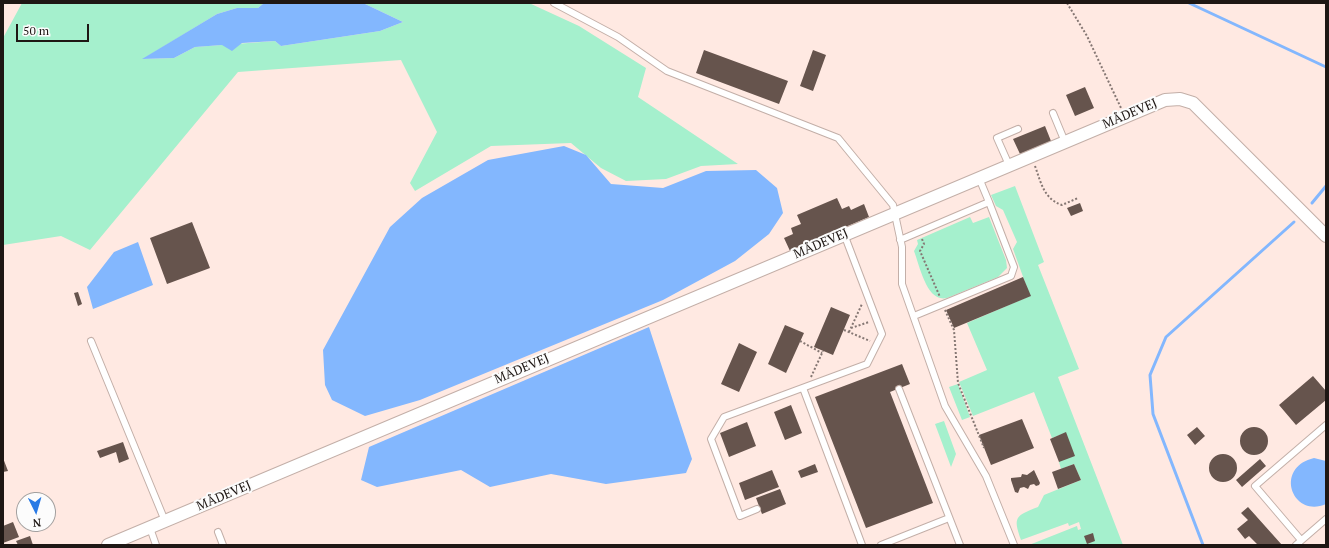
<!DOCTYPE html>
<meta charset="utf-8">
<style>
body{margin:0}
#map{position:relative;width:1329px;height:548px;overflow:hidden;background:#ffe9e2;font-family:"PT Serif",serif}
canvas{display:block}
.frame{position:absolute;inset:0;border:4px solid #1e1714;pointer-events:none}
.north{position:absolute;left:16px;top:492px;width:40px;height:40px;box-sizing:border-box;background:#fcfcfc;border:1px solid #a3a09f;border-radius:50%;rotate:175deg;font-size:11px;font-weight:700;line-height:16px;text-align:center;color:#1e1714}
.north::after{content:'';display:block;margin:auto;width:14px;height:18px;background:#297ae5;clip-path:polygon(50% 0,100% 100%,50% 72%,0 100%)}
.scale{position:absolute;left:16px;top:24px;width:73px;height:18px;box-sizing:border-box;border:2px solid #1e1714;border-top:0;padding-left:5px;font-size:12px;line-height:14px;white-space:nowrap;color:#1e1714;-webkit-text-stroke:3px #fcfcfc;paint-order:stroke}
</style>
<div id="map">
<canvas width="1329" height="548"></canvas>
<div class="frame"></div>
<div class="north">N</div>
<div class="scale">50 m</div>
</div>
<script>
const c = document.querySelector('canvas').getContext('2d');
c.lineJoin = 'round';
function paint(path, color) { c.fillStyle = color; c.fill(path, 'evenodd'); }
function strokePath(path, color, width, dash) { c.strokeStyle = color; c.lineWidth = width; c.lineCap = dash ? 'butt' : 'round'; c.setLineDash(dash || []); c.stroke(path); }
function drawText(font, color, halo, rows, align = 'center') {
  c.font = font + ' "PT Serif",serif'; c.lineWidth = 4; c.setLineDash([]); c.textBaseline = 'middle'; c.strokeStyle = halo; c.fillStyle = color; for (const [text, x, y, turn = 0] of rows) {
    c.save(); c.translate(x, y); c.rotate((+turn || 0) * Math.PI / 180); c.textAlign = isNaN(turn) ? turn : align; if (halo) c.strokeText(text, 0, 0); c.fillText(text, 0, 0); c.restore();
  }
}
paint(new Path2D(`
 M 22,3 L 264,3 L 258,8 L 237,8 L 217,14 L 143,59 L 174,58 L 195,47 L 275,41 L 281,46 L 380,31 L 403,22 L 363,3 L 529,3 L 579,26 L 646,68 L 638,97 L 738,164 L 701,166 L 666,179 L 626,181 L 601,168 L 571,143 L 491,146 L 415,191 L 410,183 L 437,132 L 401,60 L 238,72 L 90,250 L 61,236 L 3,245 L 3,38 Z
 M 1015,186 L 1044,262 L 1038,265 L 1079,369 L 1058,377 L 1123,545 L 1029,545 L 1077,526 L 1078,530 L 1081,529 L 1079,522 L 1069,526 L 1068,523 L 1021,540 C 1013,517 1015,516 1038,507 L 1044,495 L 1081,480 L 1074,464 L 1061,469 L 1059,462 L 1065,433 L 1052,438 L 1034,392 L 973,416 L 959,382 L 987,370 L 967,323 L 1030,296 L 1013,249 L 1017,242 L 1003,210 L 996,206 L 991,195 Z
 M 970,217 L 973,223 L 989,217 L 1006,260 L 1007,268 L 998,277 L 947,298 C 927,303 920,267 914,251 L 918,244 L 917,240 Z
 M 958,384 L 970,417 L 962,420 L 949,387 Z
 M 944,421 L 956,454 L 951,467 L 935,424 Z`), '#a5f0cd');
paint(new Path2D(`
 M 264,3 L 363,3 L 403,22 L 380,31 L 281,46 L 275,41 L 242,43 L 232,51 L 222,45 L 195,47 L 174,58 L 142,59 L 217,14 L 237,8 L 258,8 Z
 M 564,146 L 586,155 L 611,184 L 663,188 L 706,171 L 756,170 L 777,188 L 783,213 L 769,234 L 735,261 L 663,300 L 420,400 L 365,416 L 332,400 L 325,385 L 323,350 L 390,227 L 422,198 L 488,160 Z
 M 138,242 L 153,285 L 93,309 L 87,287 L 114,252 Z
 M 649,327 L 692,459 L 686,473 L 606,484 L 551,474 L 490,487 L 461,470 L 377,487 L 361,480 L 369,447 Z
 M 1314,458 L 1326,461 L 1326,504 C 1293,519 1273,468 1314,458 Z`), '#83b7fe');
strokePath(new Path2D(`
 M 1189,3 L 1326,67
 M 1312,203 L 1326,186
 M 1203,545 L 1153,414 L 1150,375 L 1166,337 L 1294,222`), '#83b7fe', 3);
paint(new Path2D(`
 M 704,50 L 788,81 L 779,104 L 696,73 Z
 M 813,50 L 826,55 L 813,91 L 800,86 Z
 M 1085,87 L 1094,108 L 1075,116 L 1066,95 Z
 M 1045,126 L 1051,141 L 1020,154 L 1013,139 Z
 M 837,198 L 842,209 L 849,206 L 851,210 L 864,204 L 869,217 L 790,251 L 784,238 L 793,234 L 791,228 L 801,224 L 797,215 Z
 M 1080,203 L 1083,211 L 1071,216 L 1067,208 Z
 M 192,222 L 210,268 L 167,284 L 150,238 Z
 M 1023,277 L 1031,296 L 954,328 L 946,310 Z
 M 78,292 L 82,304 L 78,306 L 74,293 Z
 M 831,307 L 850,315 L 833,355 L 814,347 Z
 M 785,325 L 804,333 L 786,373 L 768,364 Z
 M 739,343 L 757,352 L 739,392 L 721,384 Z
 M 902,364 L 910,384 L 890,392 L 933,503 L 866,528 L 815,397 Z
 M 1313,376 L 1326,391 L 1326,400 L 1296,425 L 1279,405 Z
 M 791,405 L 802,433 L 785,440 L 774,412 Z
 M 1022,419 L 1034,448 L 991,465 L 979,435 Z
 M 747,422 L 756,446 L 729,457 L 720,433 Z
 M 1197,427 L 1205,436 L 1195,445 L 1187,435 Z
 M1240 441a14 14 0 1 1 28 0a14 14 0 1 1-28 0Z
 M 1066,432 L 1075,456 L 1059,462 L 1050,439 Z
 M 123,442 L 129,459 L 119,463 L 116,452 L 100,458 L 97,451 Z
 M1209 468a14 14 0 1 1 28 0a14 14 0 1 1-28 0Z
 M 3,458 L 8,471 L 3,472 Z
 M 1260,459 L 1266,466 L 1242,487 L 1236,480 Z
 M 815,464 L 818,472 L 801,478 L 798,471 Z
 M 1074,464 L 1081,480 L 1058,489 L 1052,472 Z
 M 772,470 L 779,487 L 745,500 L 739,483 Z
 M 1034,470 L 1040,483 L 1039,485 L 1036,486 L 1034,484 L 1030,485 L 1028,489 L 1024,487 L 1020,488 L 1018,493 L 1015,492 L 1011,480 L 1011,478 L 1021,477 L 1022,474 L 1027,475 Z
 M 780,489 L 786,504 L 762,514 L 756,498 Z
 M 1248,507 L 1282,545 L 1258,545 L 1249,536 L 1245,539 L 1237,529 L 1248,520 L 1241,513 Z
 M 13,522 L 19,537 L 3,543 L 3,526 Z
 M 1093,533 L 1095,541 L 1087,544 L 1084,536 Z
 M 30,536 L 33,545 L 18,545 L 16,541 Z`), '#66544d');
const lane = new Path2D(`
 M 554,3 L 618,37 L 667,71 L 838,138 L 893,205 L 902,247 L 902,284 L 945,406 L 986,476 L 1014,545
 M 1053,113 L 1065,142
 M 1009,165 L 997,138 L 1018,129
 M 900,240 L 989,202 L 979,178
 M 914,316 L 1011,276 L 1014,267 L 989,202
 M 91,341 L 165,521
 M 803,388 L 862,545
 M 899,389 L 960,545
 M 757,509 L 740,516 L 711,439 L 724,417 L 867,364 L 882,334 L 844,234
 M 150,528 L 156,545
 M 218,532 L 223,545
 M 1301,540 L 1255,486 L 1326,425
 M 881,545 L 949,518
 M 1296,545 L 1326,519`);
const street = new Path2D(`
 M 108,545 L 1165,100 L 1180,99 L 1193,103 L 1326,236`);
strokePath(lane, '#c3afa8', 8);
strokePath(street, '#c3afa8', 14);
strokePath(new Path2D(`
 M 1067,3 L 1087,36 L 1121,108
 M 1035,166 C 1041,183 1044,199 1062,205 L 1078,198
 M 922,239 L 924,244 L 920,251 L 940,297
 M 945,310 L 954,330 L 958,383 L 984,448
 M 851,328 L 869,322
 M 844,330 L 870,341
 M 849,332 L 862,304
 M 800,341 L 822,353
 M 811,377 L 823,351`), '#857773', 2, [2, 2]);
strokePath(lane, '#fff', 6);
strokePath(street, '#fff', 12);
drawText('13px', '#1e1714', '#fcfcfc', [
 ["MÅDEVEJ",1130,114,-23],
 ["MÅDEVEJ",821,244,-23],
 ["MÅDEVEJ",522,369,-23],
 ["MÅDEVEJ",224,496,-23]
]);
</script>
